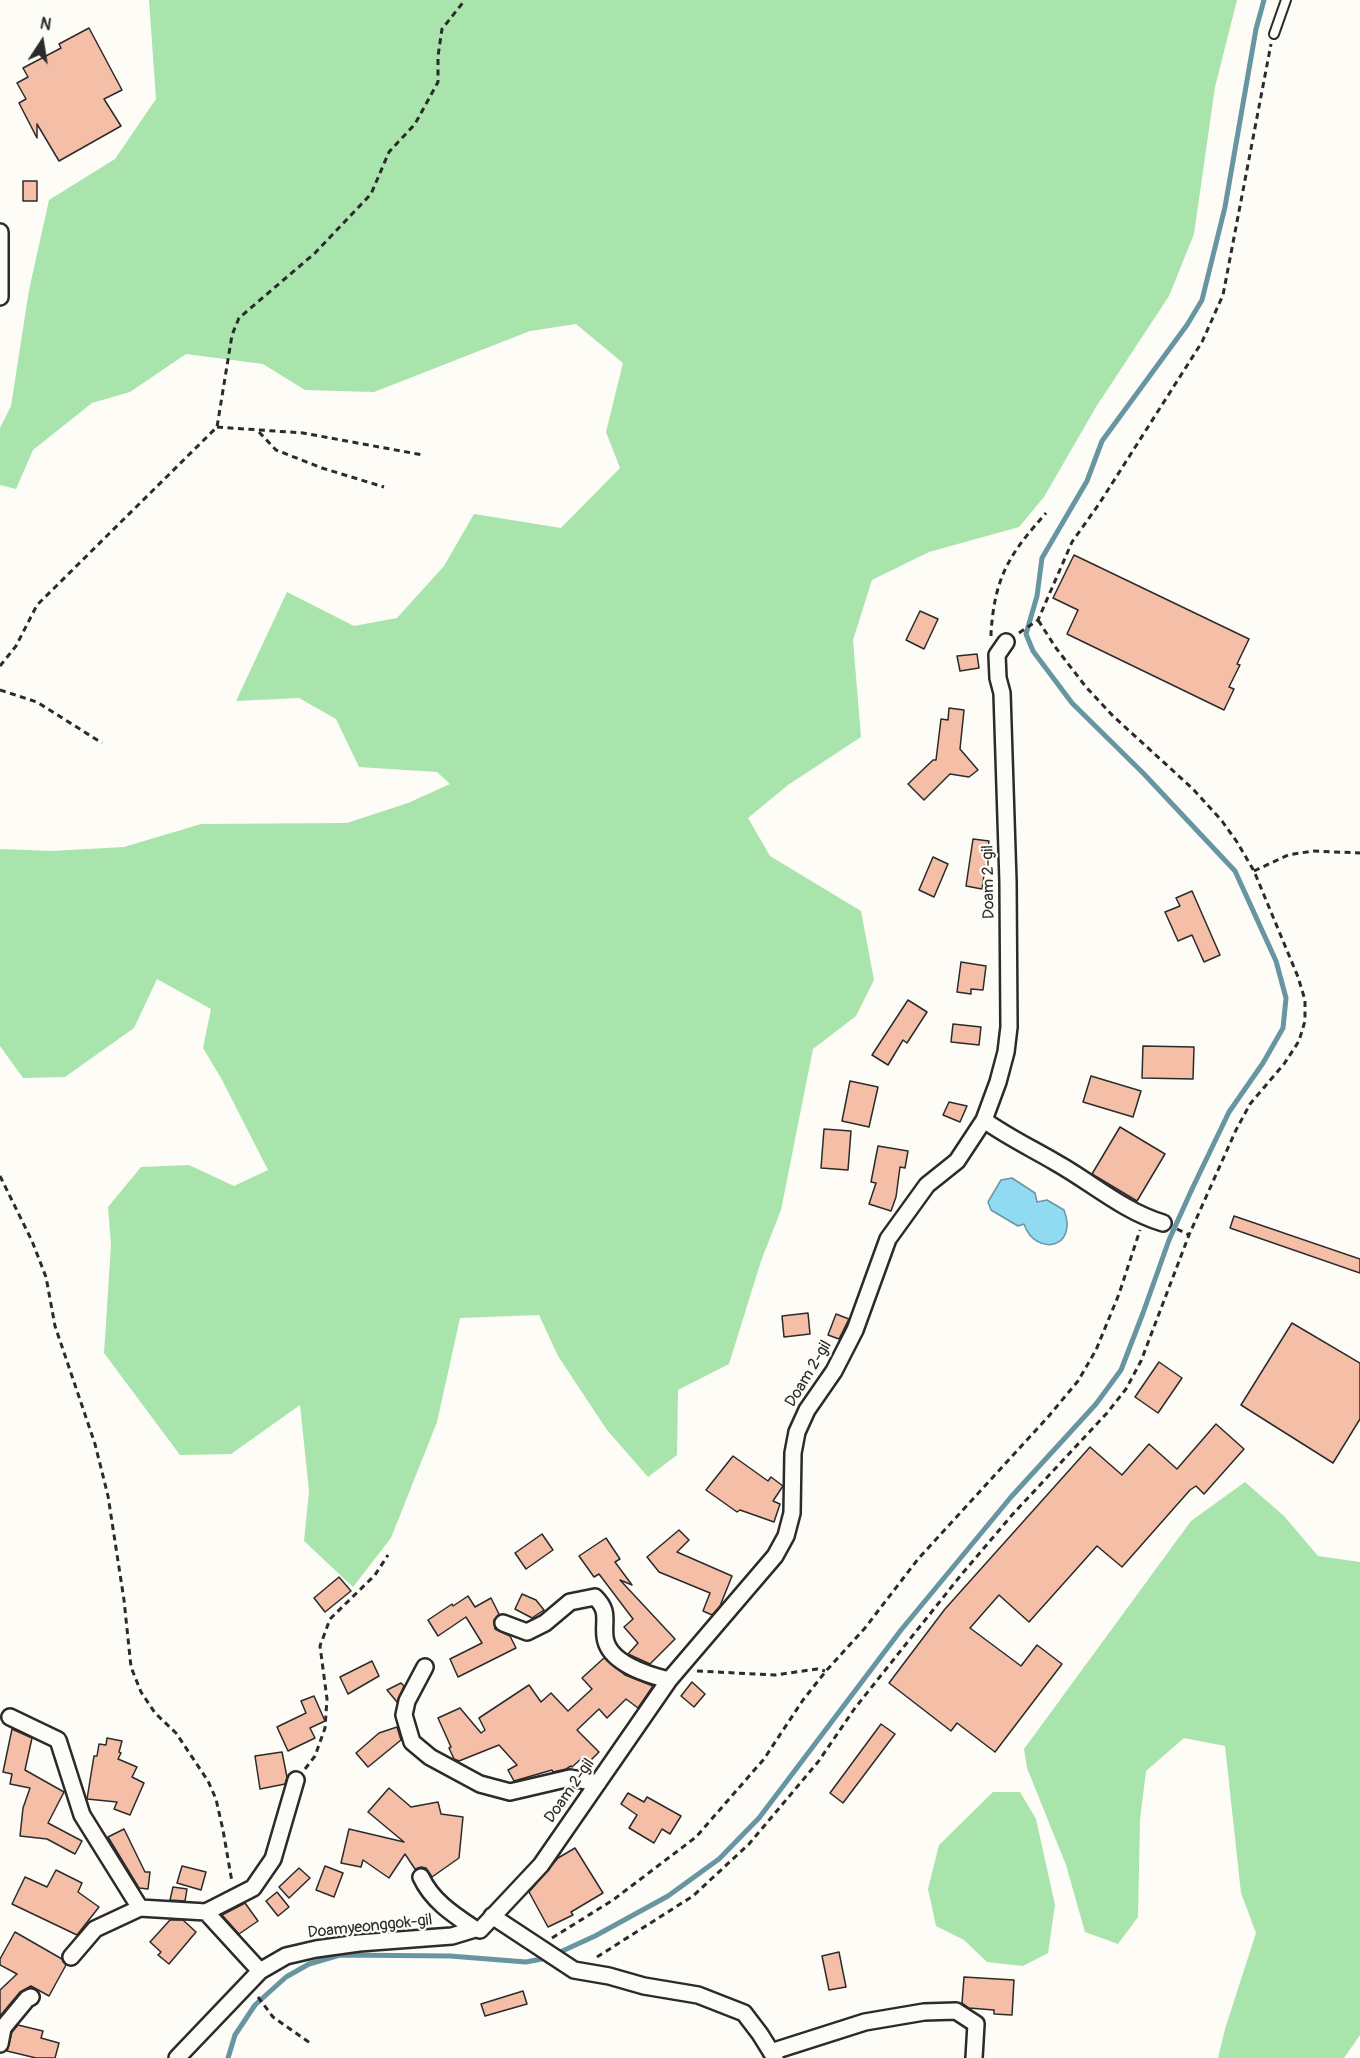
<!DOCTYPE html>
<style>
body{margin:0}
#map{position:relative;width:1360px;height:2058px;overflow:hidden;background:#fdfcf7;font-family:Pangolin,sans-serif}
canvas{display:block}
.north{position:absolute;left:12px;top:12px;width:60px;height:60px;-webkit-text-stroke:4px #fdfcf7;paint-order:stroke;rotate:12deg;font-size:16px;font-weight:700;line-height:24px;text-align:center;color:#2b2b2b}
.north::after{content:'';display:block;margin:auto;width:21px;height:27px;background:#2b2b2b;clip-path:polygon(50% 0,100% 100%,50% 72%,0 100%)}
</style>
<div id="map">
<canvas width="1360" height="2058"></canvas>
<div class="north">N</div>
</div>
<script>
const c = document.querySelector('canvas').getContext('2d');
c.lineJoin = 'round';
function paint(path, color) { c.fillStyle = color; c.fill(path, 'evenodd'); }
function strokePath(path, color, width, dash) { c.strokeStyle = color; c.lineWidth = width; c.lineCap = dash ? 'butt' : 'round'; c.setLineDash(dash || []); c.stroke(path); }
function drawText(font, color, halo, rows, align = 'center') {
  c.font = font + ' Pangolin,sans-serif'; c.lineWidth = 4.5; c.setLineDash([]); c.textBaseline = 'middle'; c.strokeStyle = halo; c.fillStyle = color; for (const [text, x, y, turn = 0] of rows) {
    c.save(); c.translate(x, y); c.rotate((+turn || 0) * Math.PI / 180); c.textAlign = isNaN(turn) ? turn : align; if (halo) c.strokeText(text, 0, 0); c.fillText(text, 0, 0); c.restore();
  }
}
paint(new Path2D(`
 M 149,0 L 1237,0 L 1215,87 L 1194,234 L 1169,296 L 1096,407 L 1044,497 L 1019,527 L 929,552 L 872,580 L 853,640 L 861,737 L 788,785 L 748,818 L 770,856 L 861,911 L 874,980 L 856,1016 L 813,1049 L 781,1210 L 761,1261 L 729,1364 L 678,1390 L 677,1455 L 648,1477 L 607,1430 L 558,1356 L 539,1315 L 460,1318 L 437,1422 L 391,1538 L 353,1587 L 304,1541 L 309,1491 L 300,1405 L 231,1454 L 180,1455 L 104,1353 L 111,1245 L 108,1207 L 141,1167 L 189,1165 L 234,1186 L 268,1170 L 221,1078 L 203,1048 L 211,1009 L 157,979 L 134,1028 L 65,1077 L 23,1078 L 0,1046 L 0,849 L 52,851 L 124,847 L 201,824 L 347,823 L 408,803 L 450,784 L 437,772 L 359,767 L 336,719 L 299,698 L 236,701 L 287,592 L 354,626 L 397,618 L 444,566 L 474,514 L 561,528 L 620,468 L 606,432 L 623,363 L 576,324 L 530,331 L 374,392 L 305,390 L 263,364 L 186,354 L 130,392 L 92,403 L 33,450 L 16,489 L 0,485 L 0,428 L 11,406 L 29,290 L 49,200 L 115,159 L 156,99 Z
 M 1245,1482 L 1284,1516 L 1318,1556 L 1360,1562 L 1360,2035 L 1344,2058 L 1218,2058 L 1225,2029 L 1256,1933 L 1241,1893 L 1225,1746 L 1184,1738 L 1146,1771 L 1140,1819 L 1138,1917 L 1118,1944 L 1085,1932 L 1066,1865 L 1027,1768 L 1024,1749 L 1191,1521 Z
 M 993,1792 L 1020,1792 L 1036,1819 L 1055,1905 L 1048,1953 L 1023,1966 L 987,1962 L 964,1940 L 936,1926 L 928,1889 L 939,1845 Z`), '#a8e4ab');
const water = new Path2D(`
 M 1012,1178 L 1035,1193 L 1037,1202 L 1047,1200 L 1064,1210 C 1079,1249 1035,1257 1024,1224 L 1018,1226 L 991,1210 L 988,1202 L 1001,1180 Z`);
paint(water, '#91dbf2');
strokePath(water, '#6895a2', 1.5);
strokePath(new Path2D(`
 M 228,2058 L 235,2035 L 255,2005 L 286,1977 L 309,1964 L 340,1955 L 450,1956 L 526,1962 L 547,1958 L 595,1936 L 668,1896 L 719,1859 L 759,1818 L 901,1630 L 1011,1497 L 1096,1404 L 1121,1370 L 1143,1313 L 1169,1240 L 1192,1189 L 1229,1112 L 1263,1063 L 1283,1028 L 1286,998 L 1276,961 L 1235,871 L 1144,774 L 1072,703 L 1033,651 L 1026,634 L 1037,596 L 1042,558 L 1087,481 L 1102,441 L 1187,325 L 1202,300 L 1225,207 L 1256,29 L 1264,0`), '#6895a2', 5);
const building = new Path2D(`
 M 89,28 L 122,90 L 104,99 L 121,126 L 59,161 L 37,124 L 37,138 L 19,103 L 26,99 L 17,83 L 28,77 L 23,68 L 61,48 L 59,44 Z
 M 23,181 L 37,181 L 37,201 L 23,201 Z
 M 1074,555 L 1249,639 L 1237,664 L 1240,665 L 1229,687 L 1234,689 L 1224,710 L 1067,634 L 1078,610 L 1053,598 Z
 M 920,611 L 938,619 L 924,649 L 906,640 Z
 M 977,654 L 979,668 L 960,671 L 957,656 Z
 M 949,708 L 964,710 L 960,749 L 978,770 L 969,777 L 950,774 L 924,800 L 908,784 L 933,760 L 936,760 L 941,719 L 948,720 Z
 M 973,839 L 989,841 L 982,889 L 966,886 Z
 M 933,857 L 948,864 L 934,897 L 919,890 Z
 M 1192,891 L 1220,955 L 1204,962 L 1192,935 L 1178,941 L 1165,912 L 1180,906 L 1176,898 Z
 M 961,962 L 986,966 L 983,990 L 971,989 L 971,994 L 957,992 Z
 M 908,1000 L 927,1012 L 907,1043 L 903,1040 L 888,1065 L 872,1055 Z
 M 953,1024 L 981,1027 L 979,1045 L 951,1042 Z
 M 1143,1046 L 1194,1047 L 1193,1079 L 1142,1078 Z
 M 1091,1076 L 1141,1091 L 1133,1117 L 1083,1102 Z
 M 850,1081 L 878,1087 L 869,1127 L 842,1121 Z
 M 949,1102 L 967,1106 L 960,1122 L 943,1115 Z
 M 1120,1127 L 1165,1154 L 1137,1201 L 1092,1174 Z
 M 824,1129 L 851,1131 L 848,1170 L 821,1168 Z
 M 878,1146 L 908,1151 L 905,1168 L 900,1167 L 896,1197 L 891,1211 L 869,1204 L 876,1183 L 871,1182 Z
 M 1234,1216 L 1360,1259 L 1360,1273 L 1230,1228 Z
 M 808,1313 L 810,1334 L 784,1337 L 782,1316 Z
 M 836,1314 L 849,1319 L 839,1339 L 828,1335 Z
 M 1292,1323 L 1360,1363 L 1360,1419 L 1333,1463 L 1241,1405 Z
 M 1159,1362 L 1182,1378 L 1158,1413 L 1135,1397 Z
 M 1216,1424 L 1244,1449 L 1204,1494 L 1196,1486 L 1190,1490 L 1122,1567 L 1097,1546 L 1029,1622 L 999,1595 L 970,1628 L 1021,1666 L 1037,1645 L 1062,1664 L 995,1752 L 957,1723 L 951,1731 L 889,1683 L 945,1609 L 1090,1447 L 1122,1475 L 1149,1444 L 1177,1469 Z
 M 733,1456 L 768,1481 L 771,1477 L 783,1486 L 773,1501 L 780,1504 L 774,1522 L 740,1510 L 737,1512 L 706,1490 Z
 M 679,1530 L 689,1540 L 677,1552 L 732,1576 L 720,1606 L 712,1615 L 703,1611 L 710,1593 L 659,1572 L 647,1557 Z
 M 542,1534 L 553,1550 L 526,1569 L 515,1553 Z
 M 606,1538 L 620,1559 L 615,1562 L 632,1585 L 620,1580 L 675,1639 L 650,1664 L 628,1654 L 638,1643 L 624,1627 L 633,1619 L 599,1574 L 594,1577 L 579,1556 Z
 M 339,1577 L 351,1591 L 325,1612 L 314,1598 Z
 M 522,1594 L 536,1600 L 544,1610 L 532,1618 L 515,1609 Z
 M 468,1596 L 475,1607 L 491,1598 L 499,1614 L 494,1620 L 495,1629 L 510,1636 L 516,1648 L 458,1677 L 450,1659 L 482,1643 L 466,1617 L 438,1636 L 428,1620 L 452,1604 L 453,1606 Z
 M 604,1658 L 625,1675 L 653,1686 L 638,1708 L 626,1699 L 607,1718 L 599,1709 L 577,1730 L 599,1752 L 586,1765 L 581,1759 L 572,1767 L 571,1766 L 566,1769 L 553,1772 L 552,1770 L 514,1781 L 508,1770 L 517,1765 L 499,1745 L 459,1761 L 454,1759 L 449,1748 L 451,1747 L 438,1718 L 460,1708 L 481,1733 L 485,1730 L 479,1718 L 529,1685 L 541,1702 L 551,1693 L 568,1711 L 592,1689 L 582,1678 Z
 M 372,1661 L 379,1676 L 348,1694 L 340,1677 Z
 M 692,1682 L 705,1694 L 694,1707 L 681,1696 Z
 M 401,1683 L 404,1686 L 397,1702 L 387,1690 Z
 M 314,1696 L 325,1721 L 310,1728 L 315,1738 L 288,1751 L 277,1727 L 306,1713 L 301,1701 Z
 M 881,1724 L 895,1734 L 843,1803 L 830,1793 Z
 M 397,1727 L 401,1740 L 368,1767 L 356,1753 L 379,1733 Z
 M 12,1729 L 32,1738 L 25,1770 L 64,1792 L 48,1823 L 82,1841 L 75,1854 L 47,1839 L 20,1836 L 23,1808 L 30,1788 L 10,1784 L 12,1774 L 3,1772 Z
 M 107,1738 L 122,1741 L 119,1752 L 121,1753 L 118,1759 L 137,1767 L 132,1777 L 144,1783 L 130,1815 L 114,1809 L 117,1802 L 87,1799 L 94,1756 L 97,1756 L 99,1744 L 106,1745 Z
 M 282,1752 L 287,1777 L 285,1784 L 260,1789 L 255,1756 Z
 M 389,1788 L 411,1807 L 438,1802 L 441,1814 L 463,1817 L 459,1858 L 432,1877 L 426,1868 L 421,1867 L 415,1869 L 405,1854 L 389,1878 L 363,1860 L 361,1867 L 341,1863 L 349,1829 L 404,1842 L 368,1812 Z
 M 628,1793 L 644,1802 L 647,1797 L 681,1816 L 670,1834 L 662,1829 L 654,1843 L 629,1828 L 637,1815 L 621,1804 Z
 M 124,1829 L 145,1872 L 150,1872 L 148,1889 L 139,1888 L 108,1837 Z
 M 575,1848 L 603,1893 L 571,1912 L 573,1915 L 548,1927 L 529,1892 L 558,1858 Z
 M 182,1866 L 206,1872 L 201,1890 L 177,1883 Z
 M 325,1866 L 343,1873 L 334,1897 L 316,1890 Z
 M 299,1868 L 310,1878 L 289,1898 L 279,1887 Z
 M 56,1870 L 82,1883 L 78,1892 L 99,1907 L 77,1935 L 12,1904 L 25,1877 L 47,1887 Z
 M 173,1887 L 187,1889 L 185,1901 L 170,1900 Z
 M 277,1892 L 289,1907 L 278,1916 L 266,1901 Z
 M 245,1903 L 258,1921 L 239,1934 L 222,1915 Z
 M 170,1920 L 183,1920 L 196,1932 L 169,1964 L 158,1955 L 161,1952 L 150,1942 Z
 M 15,1932 L 62,1959 L 66,1965 L 49,1996 L 31,1986 L 20,1992 L 0,2016 L 0,1990 L 17,1974 L 0,1965 L 0,1959 Z
 M 839,1952 L 846,1987 L 829,1990 L 822,1956 Z
 M 964,1977 L 1014,1980 L 1012,2015 L 994,2014 L 994,2010 L 969,2008 L 962,2003 Z
 M 523,1991 L 527,2004 L 485,2016 L 481,2004 Z
 M 18,2025 L 43,2031 L 41,2038 L 59,2043 L 55,2058 L 36,2058 L 7,2051 L 12,2032 Z`);
paint(building, '#f4bea7');
strokePath(building, '#2b2b2b', 1.5);
const lane = new Path2D(`
 M 1274,34 L 1286,0`);
const street = new Path2D(`
 M 0,232 L 0,297
 M 984,1120 C 1006,1136 1031,1148 1055,1162 C 1091,1182 1123,1211 1163,1223
 M 503,1623 L 527,1632 L 545,1623 L 570,1602 L 595,1597 C 610,1612 603,1619 605,1637 C 608,1663 648,1675 669,1680
 M 425,1667 L 407,1701 L 404,1715 L 412,1742 L 430,1757 L 480,1784 L 510,1792 L 570,1778 L 598,1783
 M 10,1717 L 58,1740 L 82,1815 L 140,1908
 M 421,1877 C 432,1901 454,1915 475,1929
 M 206,1912 L 260,1971
 M 492,1916 L 574,1970 L 609,1976 L 644,1986 L 698,1995 L 744,2013 L 760,2034 L 775,2058
 M 71,1957 L 95,1929 L 140,1908 L 206,1912 L 253,1888 L 273,1859 L 296,1780
 M 0,2044 L 3,2028 L 27,1999 L 31,1997
 M 771,2052 L 865,2022 L 924,2012 L 956,2011 L 976,2024 L 974,2058
 M 177,2058 L 260,1971 L 286,1956 L 316,1949 L 359,1943 L 452,1936 L 475,1929 L 480,1930 L 541,1865 L 669,1680 L 775,1556 L 786,1536 L 792,1513 L 793,1453 L 797,1432 L 807,1410 L 834,1371 L 855,1330 L 888,1239 L 927,1185 L 957,1161 L 984,1120 L 998,1082 L 1006,1052 L 1009,1027 L 1008,882 L 1002,693 L 998,678 L 997,655 L 1006,642`);
strokePath(lane, '#2b2b2b', 12);
strokePath(street, '#2b2b2b', 20);
strokePath(new Path2D(`
 M 217,427 L 303,433 L 423,455
 M 259,432 L 276,450 L 322,468 L 384,487
 M 1019,633 L 1038,620 L 1072,542 L 1099,504 L 1202,342 L 1223,295 L 1271,44
 M 991,636 C 991,629 992,621 993,613 C 999,568 1017,546 1046,513
 M 0,666 L 16,646 L 37,605 L 217,427 L 232,335 L 239,318 L 315,253 L 371,194 L 389,152 L 415,124 L 438,82 L 438,56 L 442,29 L 465,0
 M 0,690 L 37,702 L 102,743
 M 1254,871 L 1288,855 L 1313,851 L 1360,853
 M 0,1176 L 32,1241 L 46,1277 L 55,1326 L 95,1444 L 108,1496 L 124,1600 L 131,1667 L 141,1692 L 155,1713 L 176,1733 L 208,1781 L 216,1799 L 223,1830 L 232,1882
 M 1177,1229 L 1189,1235
 M 697,1671 L 775,1675 L 817,1669 L 825,1671
 M 305,1769 L 315,1756 L 325,1728 L 327,1699 L 320,1646 L 330,1619 L 375,1575 L 388,1555
 M 552,1938 L 613,1900 L 696,1837 L 764,1759 L 803,1700 L 826,1671 L 865,1628 L 918,1559 L 1048,1417 L 1078,1381 L 1096,1350 L 1119,1294 L 1140,1230
 M 597,1957 L 693,1896 L 749,1844 L 818,1762 L 855,1708 L 961,1575 L 1012,1515 L 1107,1413 L 1126,1389 L 1141,1361 L 1189,1235 L 1236,1130 L 1250,1104 L 1284,1064 L 1299,1041 L 1305,1021 L 1305,1000 L 1298,977 L 1254,871 L 1237,842 L 1222,821 L 1193,789 L 1113,716 L 1086,687 L 1056,648 L 1038,620
 M 258,1997 L 273,2017 L 310,2043`), '#2b2b2b', 3, [6, 4.5]);
strokePath(lane, '#fdfcf7', 8);
strokePath(street, '#fdfcf7', 15);
drawText('16px', '#2b2b2b', '#fdfcf7', [
 ["Doam 2-gil",989,882,-91],
 ["Doam 2-gil",809,1374,-59],
 ["Doam 2-gil",570,1791,-55],
 ["Doamyeonggok-gil",370,1927,-6]
]);
</script>
